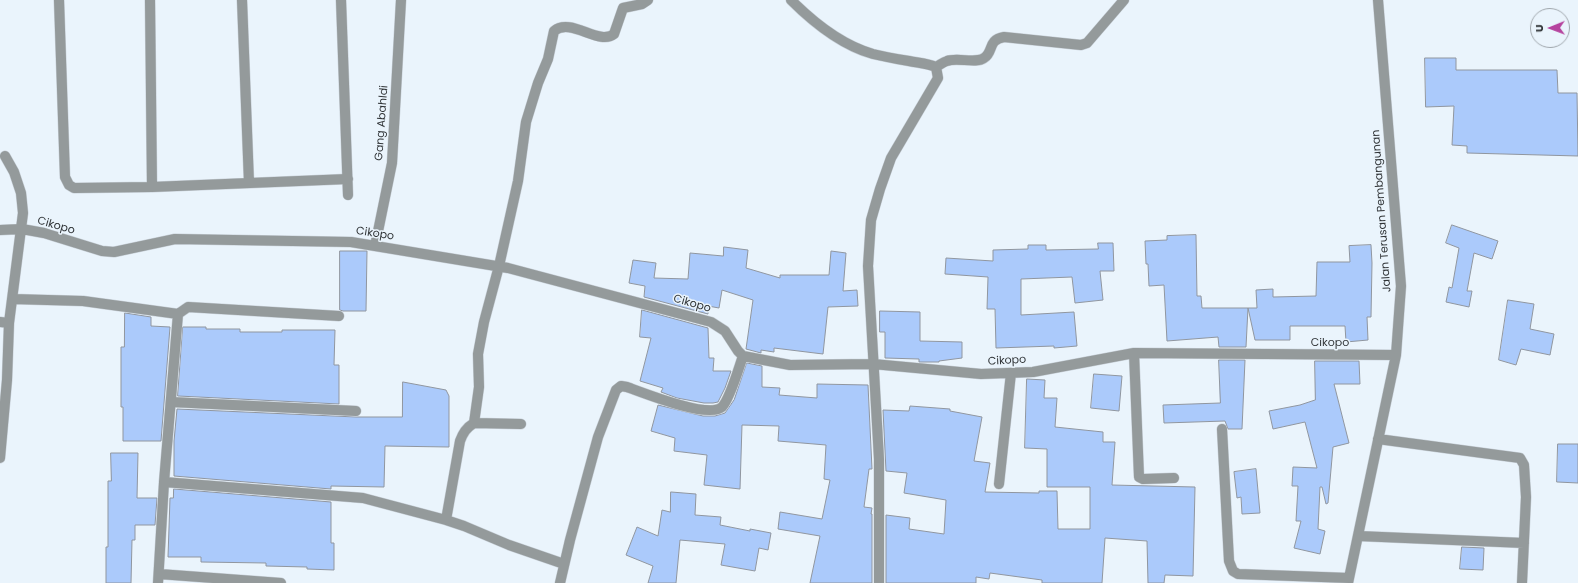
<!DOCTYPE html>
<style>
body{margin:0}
#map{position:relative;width:1578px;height:583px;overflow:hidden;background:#eaf4fc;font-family:Poppins,sans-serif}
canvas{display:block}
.north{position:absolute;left:1530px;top:8px;width:40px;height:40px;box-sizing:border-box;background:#eaf4fc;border:1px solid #a0a7ad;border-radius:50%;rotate:269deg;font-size:11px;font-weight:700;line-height:16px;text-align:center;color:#303437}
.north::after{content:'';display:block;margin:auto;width:14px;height:18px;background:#b5439e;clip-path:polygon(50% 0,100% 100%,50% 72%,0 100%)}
</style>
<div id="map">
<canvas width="1578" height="583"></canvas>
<div class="north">U</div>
</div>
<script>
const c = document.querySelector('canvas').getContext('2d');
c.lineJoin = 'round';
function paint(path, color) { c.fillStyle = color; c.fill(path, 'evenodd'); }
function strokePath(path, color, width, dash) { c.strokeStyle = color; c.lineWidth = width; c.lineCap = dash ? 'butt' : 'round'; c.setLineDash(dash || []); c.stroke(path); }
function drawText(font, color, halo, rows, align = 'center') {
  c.font = font + ' Poppins,sans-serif'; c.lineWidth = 3; c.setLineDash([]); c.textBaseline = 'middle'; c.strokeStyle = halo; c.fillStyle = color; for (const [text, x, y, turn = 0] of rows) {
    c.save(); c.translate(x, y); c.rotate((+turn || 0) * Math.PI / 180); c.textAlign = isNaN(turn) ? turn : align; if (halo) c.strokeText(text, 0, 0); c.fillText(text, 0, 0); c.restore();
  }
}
const building = new Path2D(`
 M 1425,58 L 1456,58 L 1456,70 L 1557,70 L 1558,93 L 1577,93 L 1578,156 L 1467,153 L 1467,146 L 1452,145 L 1454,106 L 1426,107 Z
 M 1452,225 L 1498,241 L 1492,259 L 1474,253 L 1467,291 L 1472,291 L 1469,307 L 1446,302 L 1449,287 L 1452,288 L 1459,248 L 1446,243 Z
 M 1196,235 L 1197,296 L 1201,296 L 1202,308 L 1248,308 L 1246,347 L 1219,347 L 1218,337 L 1167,341 L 1164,285 L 1149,286 L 1148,264 L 1146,264 L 1145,241 L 1167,240 L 1167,236 Z
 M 1098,243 L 1113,243 L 1114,271 L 1100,271 L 1103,300 L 1075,303 L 1072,277 L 1021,279 L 1021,315 L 1074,312 L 1077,346 L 1054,348 L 1054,346 L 996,348 L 995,309 L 987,309 L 988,277 L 945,274 L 946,258 L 993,261 L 993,250 L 1028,249 L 1028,245 L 1046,245 L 1046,250 L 1098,249 Z
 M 1371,245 L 1372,263 L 1371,317 L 1367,317 L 1368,340 L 1346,342 L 1345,326 L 1290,326 L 1290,340 L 1255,340 L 1248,308 L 1257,308 L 1256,290 L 1273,289 L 1273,297 L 1316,296 L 1317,262 L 1350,262 L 1349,246 Z
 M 724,247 L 748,250 L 746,268 L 780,278 L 780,275 L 829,275 L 831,251 L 846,253 L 843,291 L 857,290 L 858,306 L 828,307 L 823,354 L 774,348 L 774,352 L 761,350 L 761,353 L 746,349 L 753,300 L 722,290 L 719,308 L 708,306 L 708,314 L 644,297 L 645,286 L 629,283 L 633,260 L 656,263 L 654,278 L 688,279 L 690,253 L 723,256 Z
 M 340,251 L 367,251 L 366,311 L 343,311 L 340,310 Z
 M 1508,300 L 1534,304 L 1530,329 L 1554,334 L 1550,355 L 1521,349 L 1516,365 L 1499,360 Z
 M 642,310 L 708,328 L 709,358 L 714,358 L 713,371 L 731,371 L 725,388 L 718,402 L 713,403 L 704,403 L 677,398 L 661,392 L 663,388 L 640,381 L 651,338 L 640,337 Z
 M 880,311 L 920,312 L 920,341 L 962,342 L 962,358 L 939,361 L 939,362 L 919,362 L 919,359 L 885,358 L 885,332 L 880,332 Z
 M 125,313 L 151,317 L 151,326 L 170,327 L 161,441 L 123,441 L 123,407 L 121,407 L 121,347 L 124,347 Z
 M 183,327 L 206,327 L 206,329 L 240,329 L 240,332 L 282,332 L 282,330 L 335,330 L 334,365 L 339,365 L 339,404 L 178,396 Z
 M 1219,360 L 1245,360 L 1242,429 L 1228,429 L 1225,421 L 1164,423 L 1163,405 L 1220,403 Z
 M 1315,361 L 1359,361 L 1360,384 L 1334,384 L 1349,443 L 1333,447 L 1328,503 L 1326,504 L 1322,487 L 1320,487 L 1318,529 L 1325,531 L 1320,554 L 1294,548 L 1301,521 L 1296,521 L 1298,486 L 1292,486 L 1293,467 L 1317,468 L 1305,422 L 1273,429 L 1269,411 L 1300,405 L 1315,400 Z
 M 747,363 L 762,366 L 762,387 L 780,388 L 779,395 L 817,398 L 817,384 L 868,385 L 872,469 L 869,469 L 864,507 L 872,508 L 871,514 L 872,514 L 872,583 L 810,583 L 820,536 L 778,529 L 780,512 L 822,519 L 830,480 L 824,479 L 826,445 L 778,441 L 779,426 L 742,425 L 740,489 L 704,485 L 707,455 L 674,451 L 675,438 L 651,431 L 658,405 L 703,416 L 715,416 L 725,413 L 734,400 Z
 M 1094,374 L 1122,376 L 1119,411 L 1091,408 Z
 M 1027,379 L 1045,380 L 1044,398 L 1057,398 L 1055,427 L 1103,432 L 1103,442 L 1115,442 L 1112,485 L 1195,487 L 1193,576 L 1165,575 L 1164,583 L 1148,583 L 1147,541 L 1105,538 L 1102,583 L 1042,583 L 1042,580 L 990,573 L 989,579 L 976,577 L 976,583 L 886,583 L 886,515 L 910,518 L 909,529 L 944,534 L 946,500 L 904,493 L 907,473 L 886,471 L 883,410 L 909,411 L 910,406 L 950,409 L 950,411 L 982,417 L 974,461 L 990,463 L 985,492 L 1039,493 L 1039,491 L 1057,491 L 1058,529 L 1090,529 L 1090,487 L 1047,487 L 1047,449 L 1025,448 Z
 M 403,382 L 446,390 L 449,396 L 449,447 L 385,446 L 384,487 L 331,486 L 331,489 L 174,476 L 174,441 L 177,409 L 356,417 L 402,417 Z
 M 1558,444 L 1578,444 L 1578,483 L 1557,482 Z
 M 111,453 L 138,453 L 137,498 L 157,498 L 155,525 L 135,525 L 135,540 L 132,540 L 131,583 L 106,583 L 106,547 L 108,547 L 108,481 L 111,481 Z
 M 1256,469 L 1260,513 L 1242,514 L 1241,497 L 1237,498 L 1234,472 Z
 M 174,489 L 331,502 L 331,543 L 334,543 L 334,570 L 307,569 L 307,567 L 266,566 L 266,563 L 201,562 L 201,557 L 168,557 L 170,498 L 173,498 Z
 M 671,492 L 696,494 L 695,515 L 721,517 L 720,525 L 750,531 L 750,529 L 771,533 L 768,550 L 759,548 L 755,571 L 721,565 L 725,544 L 680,540 L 676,583 L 648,583 L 653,566 L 626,555 L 637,527 L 658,536 L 662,510 L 670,512 Z
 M 1462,547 L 1484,548 L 1483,570 L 1460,569 Z`);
paint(building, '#abcafb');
strokePath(building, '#90969f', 1);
const minor = new Path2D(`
 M 59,0 L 65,177 L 69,185 L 74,188 L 152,187 L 348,179
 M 150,0 L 152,187
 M 242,0 L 249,183
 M 341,0 L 348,195
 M 791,0 C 814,23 841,45 873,54 C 885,57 897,59 909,61 C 919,63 927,63 936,67 L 938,78 L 891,158 L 880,189 L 871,220 L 868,266 L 879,459 L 879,583
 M 936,67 C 940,65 943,62 947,61 C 957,57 976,64 984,58 C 994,52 987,40 1004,37 L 1081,45 L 1087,43 L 1124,0
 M 5,156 L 14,172 L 21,193 L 23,213 L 9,323
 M 0,230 L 22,229 L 44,233 L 102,251 L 114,252 L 175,239 L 351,242 L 508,268 L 711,322 L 725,331 L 738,351 L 743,356 L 790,365 L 873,364 L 981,374 L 1033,372 L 1134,353 L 1396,355
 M 375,246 L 392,163 L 401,0
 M 12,299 L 83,301 L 178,314
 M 0,322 L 9,323 L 7,380 L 0,458
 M 1134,353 L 1139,477 L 1143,479 L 1174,478
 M 171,402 L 356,411
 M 474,423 L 479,387 L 478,354 L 484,322 L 499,266 L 518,181 L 526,122 L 538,83 L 548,59 L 554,31 C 571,17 599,46 614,34 L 623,8 L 642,4 L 648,0
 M 1222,429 L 1229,561 L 1233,571 L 1238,574 L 1349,578
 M 1378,439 L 1520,458 L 1524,465 L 1526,497 L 1522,583
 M 164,482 L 363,498 L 446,520 L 460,441 C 463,433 466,428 474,423 L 521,424
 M 999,484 L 1011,373
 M 446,520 L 464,526 L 509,545 L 564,564
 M 1358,536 L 1524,543
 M 159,574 L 281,583
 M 158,583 L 164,482 L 178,314 L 188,307 L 339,316
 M 560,583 L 570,540 L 598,437 L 616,390 L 621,386 L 627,387 C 644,393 708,419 722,407 C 730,399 739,367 743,356
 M 1348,583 L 1396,355 L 1401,286 L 1378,0`);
strokePath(minor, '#c9d1d9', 11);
strokePath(minor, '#949a9b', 10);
drawText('11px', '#303437', '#eaf4fc', [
 ["Gang Abahldi",382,123,-86],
 ["Jalan Terusan Pembangunan",1382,211,-94],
 ["Cikopo",56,226,16],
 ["Cikopo",375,234,9],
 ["Cikopo",692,304,16],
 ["Cikopo",1330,343],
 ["Cikopo",1007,361,-3]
]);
</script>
